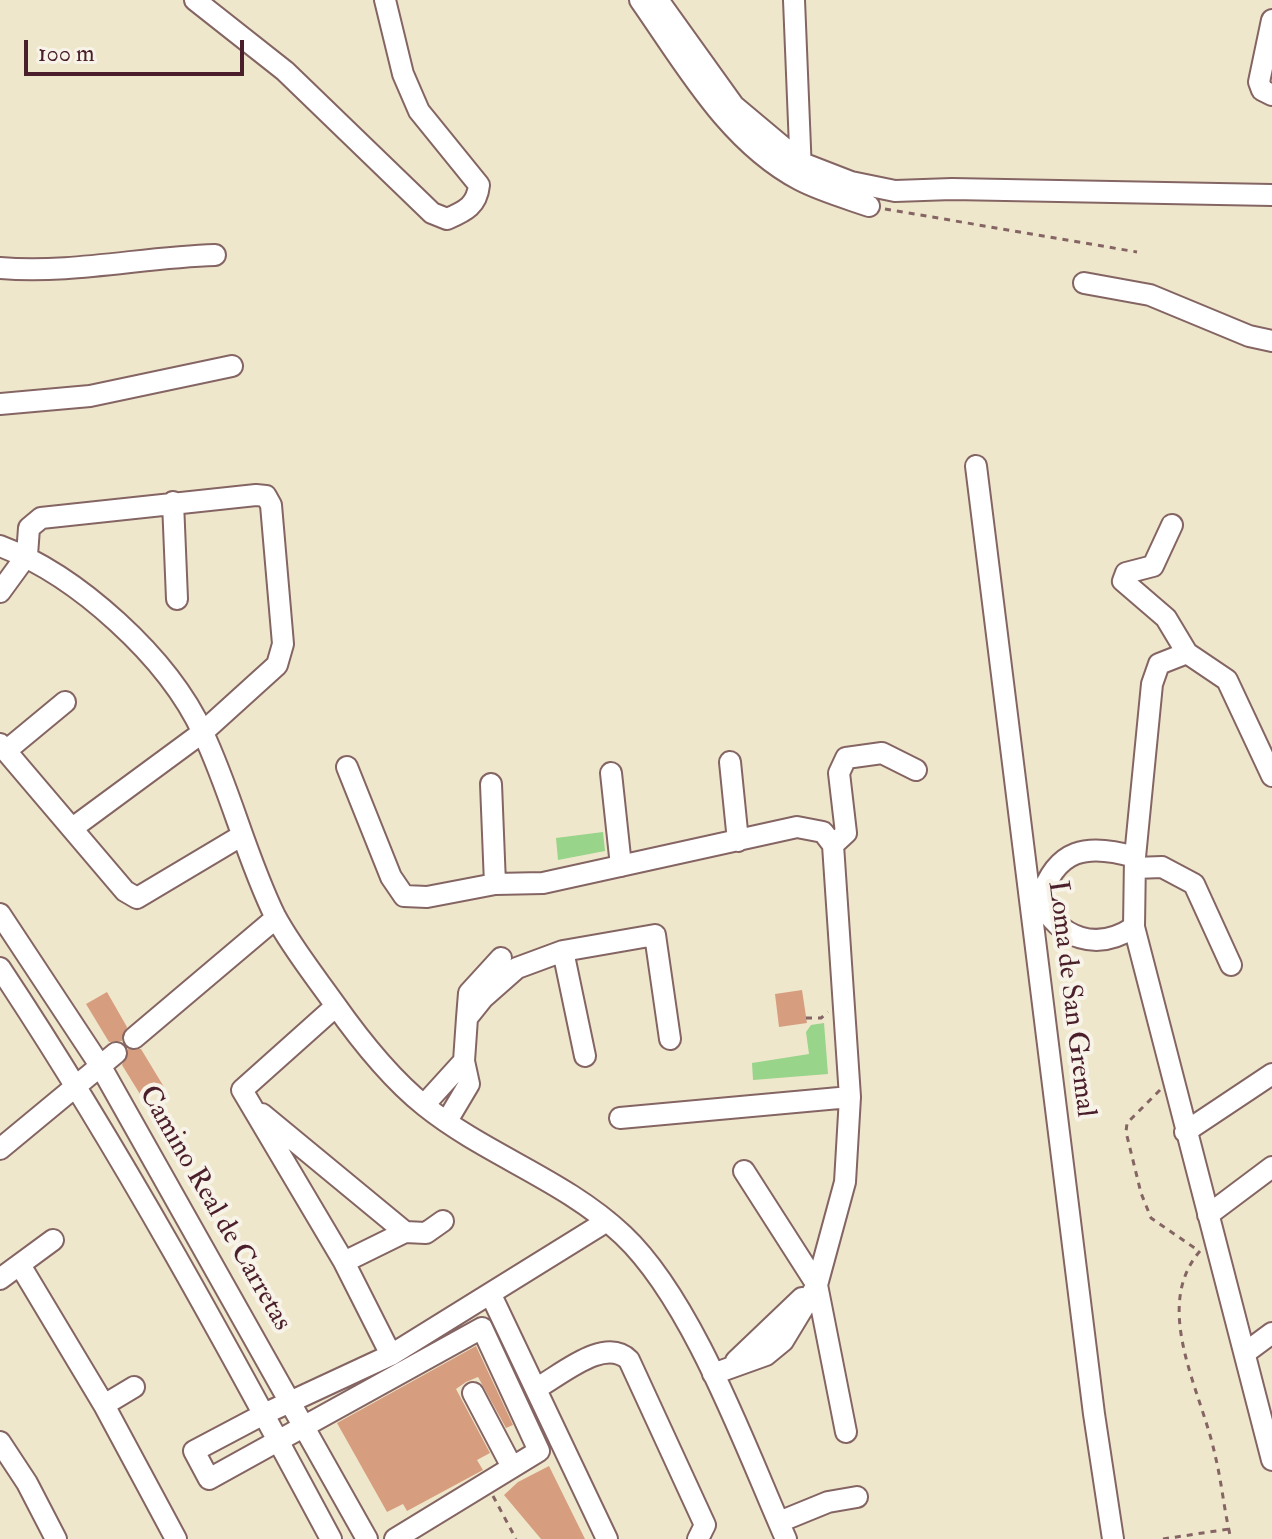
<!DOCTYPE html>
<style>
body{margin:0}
#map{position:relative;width:1272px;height:1539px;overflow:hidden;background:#efe7cc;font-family:"IM FELL Double Pica",serif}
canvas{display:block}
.scale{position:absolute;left:24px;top:40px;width:220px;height:36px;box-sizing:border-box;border:4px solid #4a1f2b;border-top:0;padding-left:10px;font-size:24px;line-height:28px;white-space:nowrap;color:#4a1f2b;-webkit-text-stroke:6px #f7f3e8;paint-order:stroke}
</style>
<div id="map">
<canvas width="1272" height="1539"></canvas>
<div class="scale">100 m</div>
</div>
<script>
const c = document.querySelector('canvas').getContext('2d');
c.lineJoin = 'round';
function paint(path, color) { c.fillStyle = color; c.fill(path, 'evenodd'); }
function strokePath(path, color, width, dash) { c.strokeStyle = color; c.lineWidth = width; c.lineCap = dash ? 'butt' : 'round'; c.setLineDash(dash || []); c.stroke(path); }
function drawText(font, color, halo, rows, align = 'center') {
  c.font = font + ' "IM FELL Double Pica",serif'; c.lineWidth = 8; c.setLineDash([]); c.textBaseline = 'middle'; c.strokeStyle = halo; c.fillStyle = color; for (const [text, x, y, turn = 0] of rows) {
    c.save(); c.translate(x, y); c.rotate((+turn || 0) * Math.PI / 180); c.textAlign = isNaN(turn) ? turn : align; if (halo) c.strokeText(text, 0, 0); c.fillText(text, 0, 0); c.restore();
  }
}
paint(new Path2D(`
 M 603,832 L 605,851 L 558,860 L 556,838 Z
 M 824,1023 L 828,1074 L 753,1080 L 752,1063 L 809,1054 L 806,1032 L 811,1025 Z`), '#98d489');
paint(new Path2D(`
 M 802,990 L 807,1023 L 779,1027 L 775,994 Z
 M 107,992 L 127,1027 L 122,1041 L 109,1042 L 86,1004 Z
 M 128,1049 L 141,1049 L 164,1087 L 143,1099 L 122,1065 Z
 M 476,1346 L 513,1425 L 506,1428 L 478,1377 L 466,1382 L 456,1389 L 490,1453 L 477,1460 L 483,1470 L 407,1511 L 403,1504 L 387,1512 L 337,1423 Z
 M 549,1466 L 585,1539 L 541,1539 L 504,1495 L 518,1482 Z`), '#d69e7f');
const minor = new Path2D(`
 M 195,0 L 285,71 L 432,213 L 447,219 C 466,211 477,205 479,185 L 419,111 L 403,74 L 385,0
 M 640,0 C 685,64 728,142 800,180 C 821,191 846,198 869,206
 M 658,0 L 734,106 L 802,163 L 851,182 L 895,191 L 952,189 L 1272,195
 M 794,0 L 801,172
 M 1272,20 L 1259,82 L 1262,90 L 1272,95
 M 0,268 C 72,274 143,257 215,255
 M 1084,283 L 1150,295 L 1249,336 L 1272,341
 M 0,404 L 90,396 L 232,366
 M 976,466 L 1094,1414 L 1113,1539
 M 173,502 L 177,599
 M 1172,525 L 1153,566 L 1126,573 L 1123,581 L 1166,618 L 1187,653
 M 0,546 C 77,575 168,657 203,733 C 231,792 246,857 275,916 C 291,946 314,975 334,1003 C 360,1040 390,1078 425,1106 C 486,1155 565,1180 623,1235 C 693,1301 746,1449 786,1539
 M 27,555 L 29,528 L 41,518 L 256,495 L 266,496 L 271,505 L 283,644 L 277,665 L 203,732 L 74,827
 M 0,592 L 27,555
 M 1187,653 L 1159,664 L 1152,684 L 1135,857 L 1134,927 L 1272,1460
 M 1187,653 L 1227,680 L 1272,776
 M 0,744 L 125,891 L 137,898 L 241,836
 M 7,750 L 65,702
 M 730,762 L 738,841
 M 347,767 L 391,877 L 404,896 L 427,897 L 495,884 L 543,883 L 797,827 L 823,832 L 833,845 L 850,1097 L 845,1182 L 817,1285 L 783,1341 L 766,1355 L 713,1374
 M 611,773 L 621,866
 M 491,784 L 495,884
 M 833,845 L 846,833 L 839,773 L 846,758 L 882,753 L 916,770
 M 1135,868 L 1162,867 L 1194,884 L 1231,965
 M 0,914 L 101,1067 L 367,1539
 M 1134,927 C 1097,952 1059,939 1040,900 C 1056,848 1087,843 1135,857
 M 563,951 L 585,1056
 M 0,968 C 122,1152 227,1345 331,1539
 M 336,1006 L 242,1090 L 344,1262 L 391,1355
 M 467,1018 L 469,993 L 501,958
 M 134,1038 L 276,918
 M 424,1105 L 464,1061
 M 262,1114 L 405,1232 L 426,1233 L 443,1221
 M 620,1118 L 850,1097
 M 447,1121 L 469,1084 L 464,1061 L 467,1018 L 483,998 L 517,968 L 563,951 L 655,935 L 670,1039
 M 1185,1132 L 1272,1074
 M 0,1149 L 116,1053
 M 744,1171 L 817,1285 L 846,1432
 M 1208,1215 L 1272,1167
 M 344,1262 L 405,1232
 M 20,1265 L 104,1405 L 176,1539
 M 0,1279 L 53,1240
 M 491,1295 L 607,1539
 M 1245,1353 L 1272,1333
 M 736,1361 L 802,1298
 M 537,1388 C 561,1375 605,1336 629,1360 L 705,1525 L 698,1539
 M 473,1393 L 512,1467
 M 104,1405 L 134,1387
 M 0,1442 L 27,1483 L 56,1539
 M 779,1522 L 828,1502 L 857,1497
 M 395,1539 L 539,1451 L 482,1328 L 209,1479 L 194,1451 L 264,1414 L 391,1355 L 607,1221`);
strokePath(minor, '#846563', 24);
strokePath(new Path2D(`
 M 885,209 L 1137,252
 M 806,1018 L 821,1018 L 828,1012
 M 1160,1090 L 1127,1123 L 1126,1132 L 1141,1193 L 1151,1218 L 1199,1251
 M 1200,1251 C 1151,1308 1202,1392 1215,1455 C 1222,1483 1224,1511 1231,1539
 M 493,1496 L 516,1539
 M 1163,1539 L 1229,1529`), '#846563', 3, [6, 6]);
strokePath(minor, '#fff', 20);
drawText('28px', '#4a1f2b', '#f7f3e8', [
 ["Loma de San Gremal",1070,999,83],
 ["Camino Real de Carretas",214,1209,60]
]);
</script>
